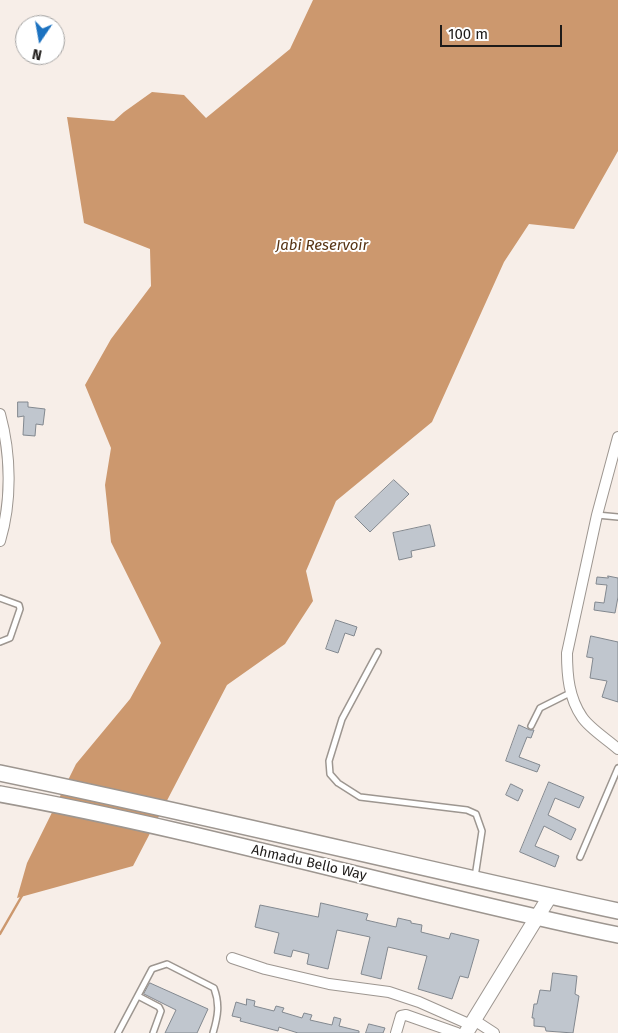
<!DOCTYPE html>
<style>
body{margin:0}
#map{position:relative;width:618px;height:1033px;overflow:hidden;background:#f7eee8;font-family:"Fira Sans",sans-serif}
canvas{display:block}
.north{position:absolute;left:15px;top:15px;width:50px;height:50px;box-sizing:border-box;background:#fff;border:1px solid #a5a4a3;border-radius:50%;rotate:192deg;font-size:14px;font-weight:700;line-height:20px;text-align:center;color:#1e1b19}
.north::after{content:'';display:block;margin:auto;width:18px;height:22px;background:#1c72c0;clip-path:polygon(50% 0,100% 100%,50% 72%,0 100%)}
.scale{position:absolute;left:440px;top:25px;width:122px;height:22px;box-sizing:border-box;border:2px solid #1e1b19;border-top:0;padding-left:6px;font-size:15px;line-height:18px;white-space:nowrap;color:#1e1b19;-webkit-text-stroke:4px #fff;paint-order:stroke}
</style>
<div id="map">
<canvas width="618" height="1033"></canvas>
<div class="north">N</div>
<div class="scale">100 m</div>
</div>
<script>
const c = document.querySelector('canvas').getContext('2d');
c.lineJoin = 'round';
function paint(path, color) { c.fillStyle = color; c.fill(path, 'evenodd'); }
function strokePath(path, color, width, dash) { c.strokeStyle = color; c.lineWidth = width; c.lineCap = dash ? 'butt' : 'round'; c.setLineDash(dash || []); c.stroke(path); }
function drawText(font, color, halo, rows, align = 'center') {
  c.font = font + ' "Fira Sans",sans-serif'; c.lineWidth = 4; c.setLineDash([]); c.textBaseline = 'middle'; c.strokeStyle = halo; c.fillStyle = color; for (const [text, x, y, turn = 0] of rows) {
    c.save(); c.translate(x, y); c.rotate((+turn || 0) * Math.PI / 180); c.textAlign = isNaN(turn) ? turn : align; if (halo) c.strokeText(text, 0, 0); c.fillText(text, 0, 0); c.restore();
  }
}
paint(new Path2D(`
 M 313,0 L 618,0 L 618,151 L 574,229 L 529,224 L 504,262 L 432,422 L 336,501 L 306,571 L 313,601 L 285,644 L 227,685 L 133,866 L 17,898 L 27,863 L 76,764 L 130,699 L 161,643 L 111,542 L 105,485 L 111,448 L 85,385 L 111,339 L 151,286 L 150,249 L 84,223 L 67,117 L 114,121 L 124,112 L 152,92 L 184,95 L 206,118 L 290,49 Z`), '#cc986e');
strokePath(new Path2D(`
 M 0,934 L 23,894`), '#cc986e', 2.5);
const building = new Path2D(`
 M 18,402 L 28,402 L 28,407 L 45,409 L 43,425 L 36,424 L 35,436 L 23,435 L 24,416 L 18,417 Z
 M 394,480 L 409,494 L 370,532 L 355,517 Z
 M 430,525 L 435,546 L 411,551 L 412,557 L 399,560 L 393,533 Z
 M 608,576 L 618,578 L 618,597 L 615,613 L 594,610 L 595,602 L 604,603 L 607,585 L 596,584 L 597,577 L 608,578 Z
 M 336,620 L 357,627 L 354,636 L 345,633 L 338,653 L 326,649 Z
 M 591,636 L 618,642 L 618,702 L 602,697 L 607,681 L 590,678 L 593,658 L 587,657 Z
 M 519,725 L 530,730 L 534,730 L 531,738 L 527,737 L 519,757 L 540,765 L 537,772 L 506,761 Z
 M 549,782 L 584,797 L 579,808 L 555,798 L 548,815 L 576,829 L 571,840 L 544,826 L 535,846 L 559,856 L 555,867 L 520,852 Z
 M 511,784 L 523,790 L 518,801 L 506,795 Z
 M 321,903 L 368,914 L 366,920 L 396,927 L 398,918 L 411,921 L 411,923 L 422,925 L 421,932 L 449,939 L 451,933 L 479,940 L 468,978 L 460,976 L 452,999 L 418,989 L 427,956 L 388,947 L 381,979 L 361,974 L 370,937 L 337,930 L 328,969 L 307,964 L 309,954 L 293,950 L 291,957 L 274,953 L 279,933 L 255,927 L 260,905 L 318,917 Z
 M 553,973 L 577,976 L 575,994 L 579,996 L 573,1033 L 546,1031 L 545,1027 L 534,1026 L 534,1018 L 532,1018 L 534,1004 L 537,1004 L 540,990 L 550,991 Z
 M 150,983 L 208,1009 L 197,1033 L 165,1033 L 176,1010 L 144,994 Z
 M 247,999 L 255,1001 L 254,1006 L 274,1011 L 276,1006 L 284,1008 L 282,1012 L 302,1018 L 304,1013 L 312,1015 L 310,1020 L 332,1025 L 334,1017 L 341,1019 L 339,1026 L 359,1031 L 359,1033 L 298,1033 L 279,1027 L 278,1031 L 240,1021 L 241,1018 L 232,1016 L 236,1002 L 246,1005 Z
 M 369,1024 L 385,1028 L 383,1033 L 366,1033 Z`);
paint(building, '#c0c6ce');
strokePath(building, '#82888f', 1);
const lane = new Path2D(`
 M 597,515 L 618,517
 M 0,598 L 19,605 L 20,609 L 10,638 L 0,642
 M 378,652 L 342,719 L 329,761 L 330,774 L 338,783 L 360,797 L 467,810 L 476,814 L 482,831 L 475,877
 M 531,726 L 540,708 L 570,693
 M 580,857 L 618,768
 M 138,996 L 159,1007 L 161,1011 L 153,1033
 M 118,1033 L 152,969 L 167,964 L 214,988 C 220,1004 218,1016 213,1033`);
const street = new Path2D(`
 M 0,414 C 11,454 12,501 0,541
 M 618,437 L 597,515 L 567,653 C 567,676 569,698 582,717 C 589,728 608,740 618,749
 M 232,958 L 265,969 L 329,984 L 389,992 L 419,1002 L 471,1025
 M 474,1020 L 494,1033
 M 396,1033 L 401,1016 L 406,1015 L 457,1033`);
const secondary = new Path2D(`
 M 466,1033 L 550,896`);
const primary = new Path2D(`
 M 0,773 C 207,816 412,866 618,911
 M 0,794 C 208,832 411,892 618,935`);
strokePath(lane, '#9d9690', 8);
strokePath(street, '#9d9690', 12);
strokePath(secondary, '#9d9690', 16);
strokePath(primary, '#9d9690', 18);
strokePath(lane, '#fff', 5);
strokePath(street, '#fff', 10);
strokePath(secondary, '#fff', 14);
strokePath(primary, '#fff', 15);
drawText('14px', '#1e1b19', '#fff', [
 ["Ahmadu Bello Way",309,863,13]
]);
drawText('italic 15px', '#583414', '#fff', [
 ["Jabi Reservoir",322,246]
]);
</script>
